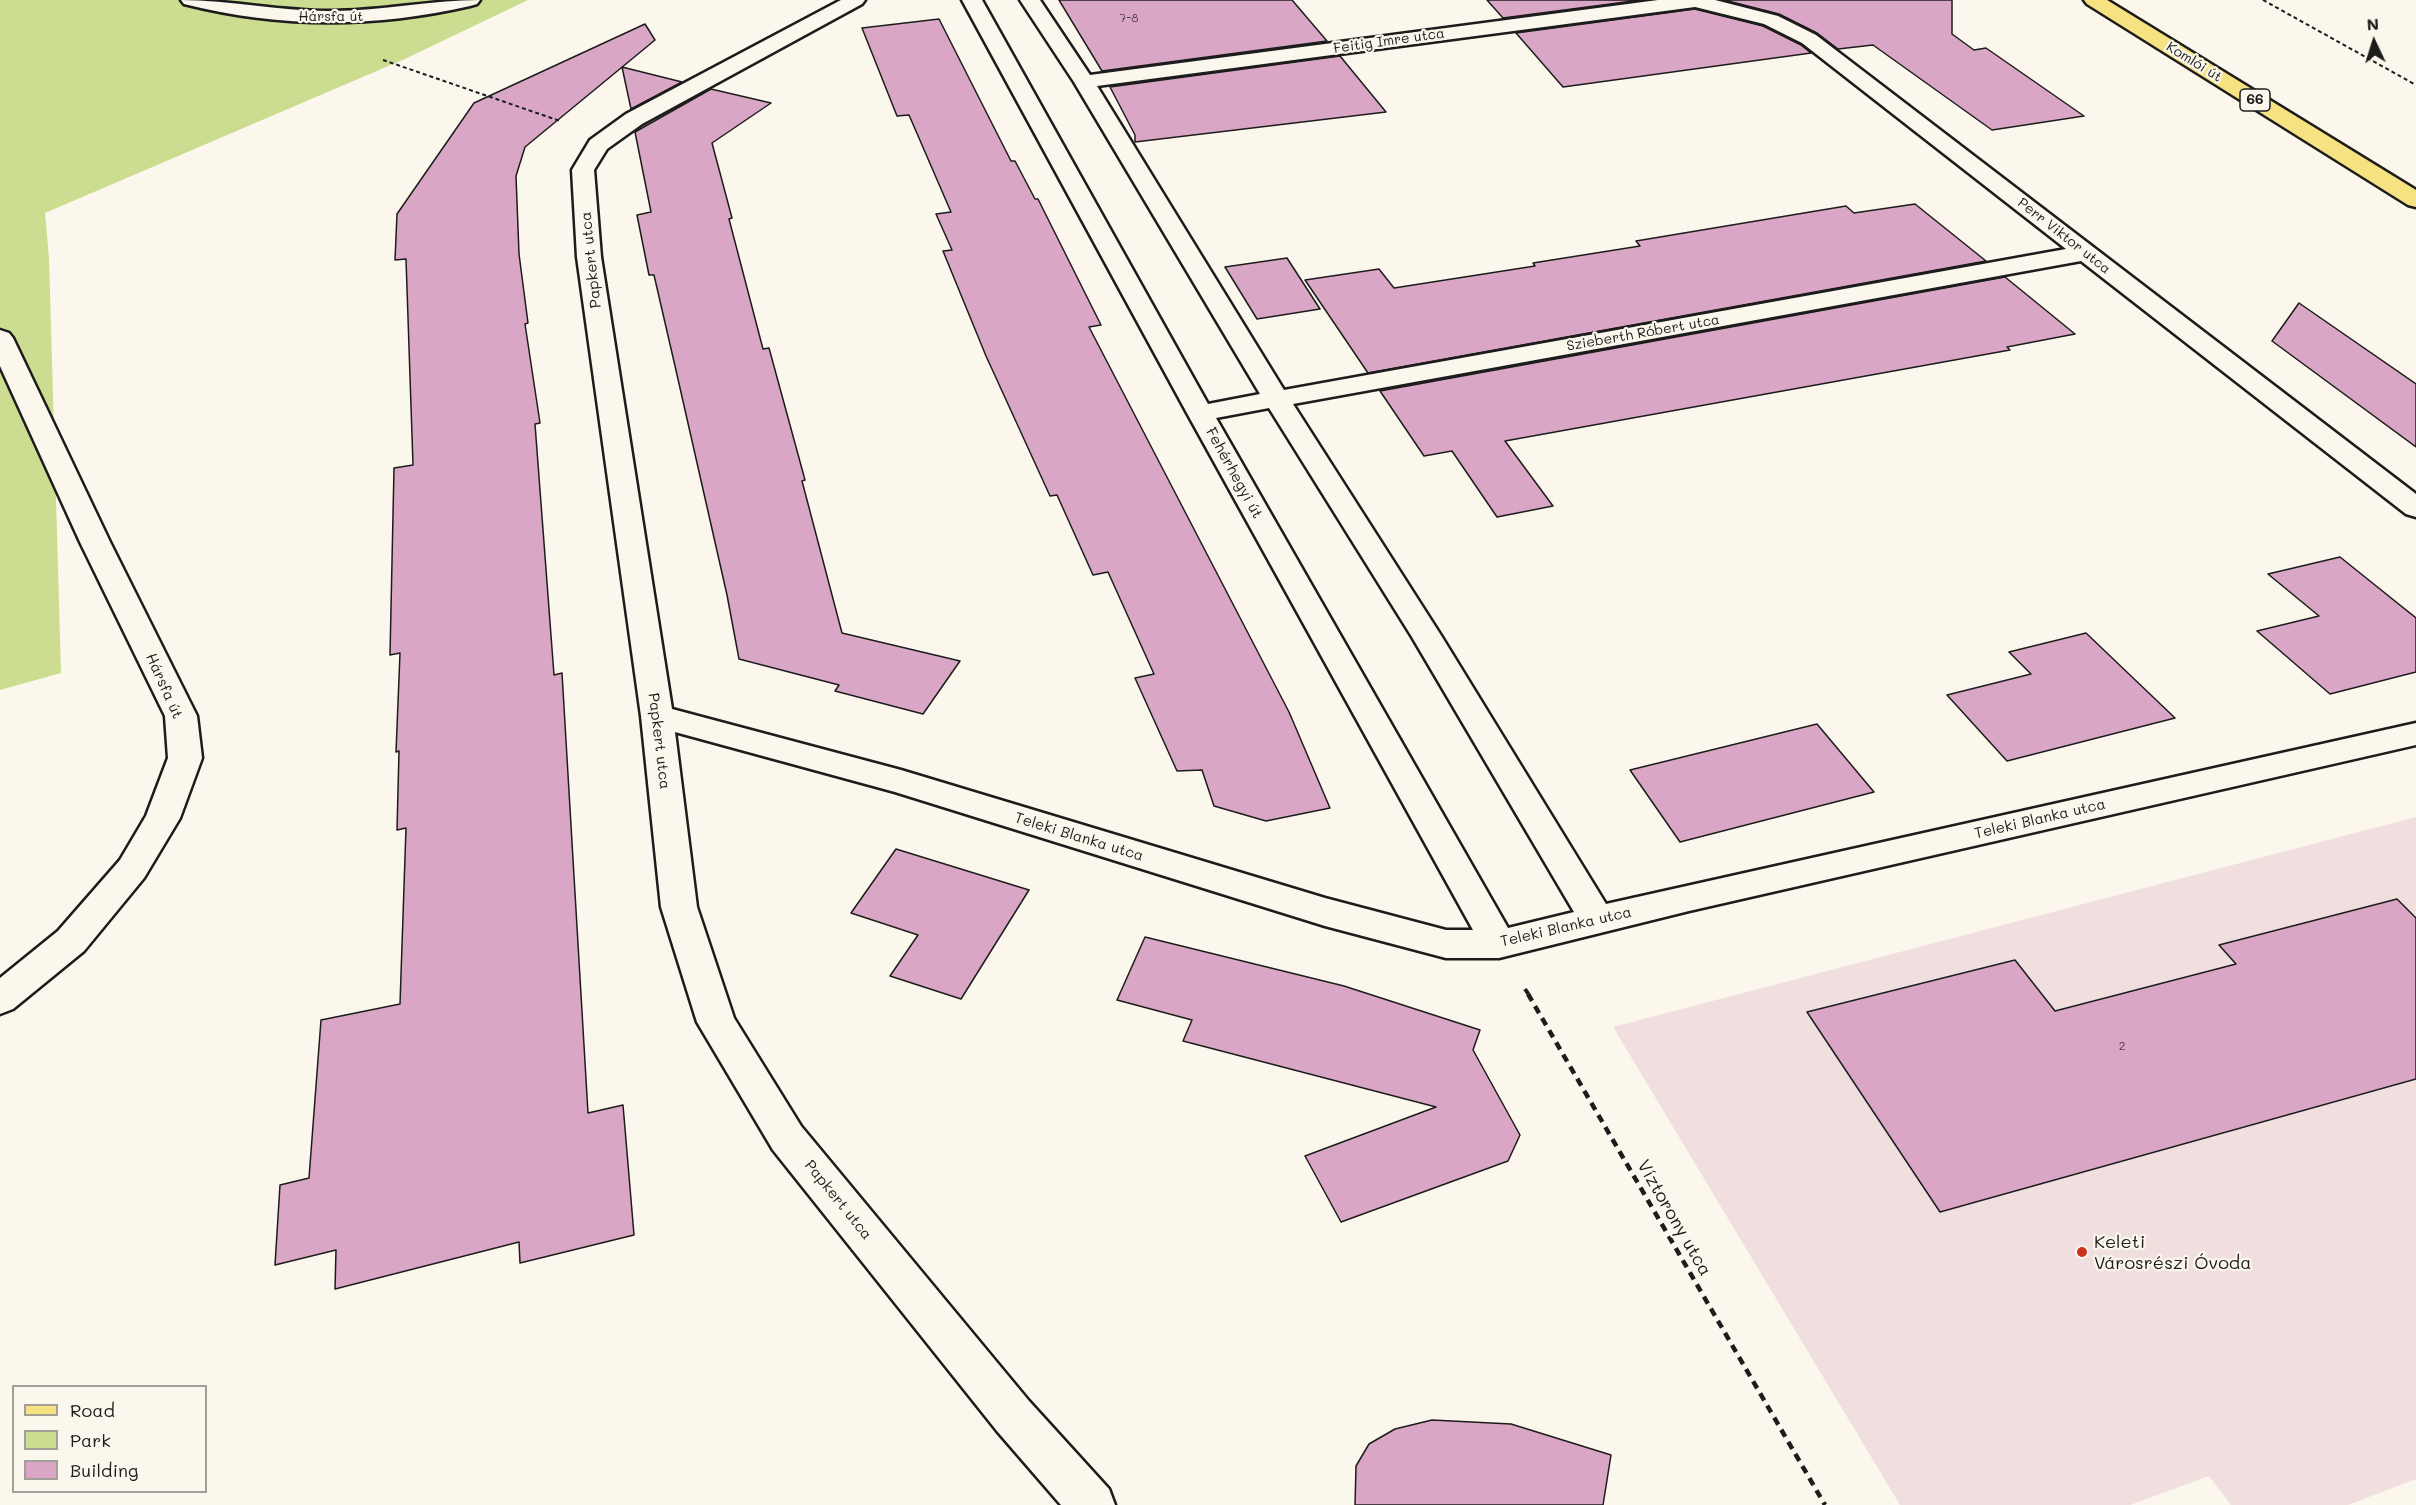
<!DOCTYPE html>
<meta charset="utf-8">
<style>
body{margin:0}
#map{position:relative;width:2416px;height:1505px;overflow:hidden;background:#fbf7ec;font-family:Mali,sans-serif}
canvas{display:block}
.legend{position:absolute;left:12px;top:1385px;width:195px;height:108px;box-sizing:border-box;background:#fbf7ec;border:2px solid #a29f99;margin:0;padding:8px 10px;list-style:none;font-size:18px;color:#1c1c1c}
.legend li{display:flex;align-items:center;gap:12px;height:30px}
.legend b{width:30px;border:2px solid #a29f99}
.north{position:absolute;left:2344px;top:12px;width:60px;height:60px;-webkit-text-stroke:4px #fbf7ec;paint-order:stroke;rotate:356deg;font-size:16px;font-weight:700;line-height:24px;text-align:center;color:#1c1c1c}
.north::after{content:'';display:block;margin:auto;width:21px;height:27px;background:#1c1c1c;clip-path:polygon(50% 0,100% 100%,50% 72%,0 100%)}
</style>
<div id="map">
<canvas width="2416" height="1505"></canvas>
<ul class="legend">
<li><b style="height:8px;background:#f7e281"></b>Road</li>
<li><b style="height:16px;background:#ccdc90"></b>Park</li>
<li><b style="height:16px;background:#d9a7c5"></b>Building</li>
</ul>
<div class="north">N</div>
</div>
<script>
const c = document.querySelector('canvas').getContext('2d');
c.lineJoin = 'round';
function paint(path, color) { c.fillStyle = color; c.fill(path, 'evenodd'); }
function strokePath(path, color, width, dash) { c.strokeStyle = color; c.lineWidth = width; c.lineCap = dash ? 'butt' : 'round'; c.setLineDash(dash || []); c.stroke(path); }
function drawText(font, color, halo, rows, align = 'center') {
  c.font = font + ' Mali,sans-serif'; c.lineWidth = 4.5; c.setLineDash([]); c.textBaseline = 'middle'; c.strokeStyle = halo; c.fillStyle = color; for (const [text, x, y, turn = 0] of rows) {
    c.save(); c.translate(x, y); c.rotate((+turn || 0) * Math.PI / 180); c.textAlign = isNaN(turn) ? turn : align; if (halo) c.strokeText(text, 0, 0); c.fillText(text, 0, 0); c.restore();
  }
}
paint(new Path2D(`
 M 2416,817 L 2416,1479 L 2348,1505 L 2231,1505 L 2209,1476 L 2130,1505 L 1900,1505 L 1613,1027 Z`), '#f1dfe0');
paint(new Path2D(`
 M 0,0 L 528,0 L 407,58 L 45,213 L 49,258 L 61,673 L 0,690 Z`), '#ccdc90');
const building = new Path2D(`
 M 1059,0 L 1292,0 L 1327,41 L 1102,71 Z
 M 1487,0 L 1641,0 L 1503,18 Z
 M 1724,0 L 1952,0 L 1952,34 L 1974,50 L 1986,48 L 2084,116 L 1992,130 L 1873,45 L 1838,49 L 1817,33 L 1779,14 Z
 M 1695,9 L 1763,26 L 1801,45 L 1811,53 L 1563,87 L 1516,33 Z
 M 939,19 L 1011,161 L 1015,161 L 1035,199 L 1038,199 L 1101,325 L 1089,327 L 1289,712 L 1330,808 L 1266,821 L 1214,806 L 1202,770 L 1177,771 L 1135,678 L 1154,674 L 1108,572 L 1093,575 L 1057,495 L 1050,496 L 986,356 L 943,251 L 952,250 L 936,214 L 951,212 L 909,115 L 897,116 L 862,28 Z
 M 645,24 L 655,40 L 525,147 L 516,176 L 519,254 L 528,323 L 525,324 L 540,423 L 535,424 L 554,675 L 562,673 L 588,1113 L 623,1105 L 634,1235 L 520,1263 L 519,1242 L 335,1289 L 336,1250 L 275,1265 L 280,1185 L 309,1178 L 321,1020 L 400,1004 L 406,828 L 397,830 L 399,751 L 396,752 L 400,653 L 390,655 L 394,468 L 413,465 L 406,259 L 395,260 L 397,214 L 474,103 Z
 M 1340,56 L 1386,112 L 1135,142 L 1135,135 L 1110,87 Z
 M 622,67 L 682,82 L 631,109 Z
 M 711,89 L 771,103 L 712,143 L 732,218 L 729,219 L 763,349 L 769,348 L 805,480 L 802,481 L 842,633 L 960,661 L 923,714 L 835,691 L 839,685 L 739,659 L 727,595 L 675,366 L 654,275 L 649,275 L 637,215 L 651,212 L 635,132 Z
 M 1915,204 L 1986,261 L 1368,373 L 1305,280 L 1379,269 L 1394,288 L 1535,266 L 1533,263 L 1640,246 L 1636,241 L 1846,206 L 1854,213 Z
 M 1287,258 L 1320,309 L 1257,319 L 1225,267 Z
 M 2005,277 L 2075,334 L 2007,347 L 2010,350 L 1505,441 L 1553,506 L 1497,517 L 1452,451 L 1424,456 L 1380,391 Z
 M 2299,303 L 2416,384 L 2416,447 L 2272,341 Z
 M 2340,557 L 2416,618 L 2416,672 L 2330,694 L 2257,631 L 2319,616 L 2268,574 Z
 M 2086,633 L 2175,718 L 2007,761 L 1947,695 L 2031,674 L 2009,652 Z
 M 1817,724 L 1874,792 L 1680,842 L 1630,770 Z
 M 896,849 L 1029,890 L 961,999 L 890,976 L 918,935 L 851,913 Z
 M 2397,899 L 2416,918 L 2416,1079 L 1940,1212 L 1807,1012 L 2015,960 L 2055,1011 L 2236,964 L 2219,945 Z
 M 1145,937 L 1344,986 L 1480,1030 L 1473,1050 L 1520,1135 L 1508,1161 L 1341,1222 L 1305,1156 L 1436,1107 L 1183,1041 L 1192,1020 L 1117,1000 Z
 M 1432,1420 L 1511,1424 L 1611,1455 L 1603,1505 L 1355,1505 L 1356,1466 L 1369,1444 L 1395,1429 Z`);
paint(building, '#d9a7c5');
strokePath(building, '#1c1c1c', 1.5);
const street = new Path2D(`
 M 841,0 L 865,0 L 862,4 L 642,124 L 607,149 L 594,170 L 601,257 L 672,709 L 901,770 L 1325,898 L 1446,930 L 1473,930 L 1187,413 L 962,0 L 982,0 L 1208,404 L 1260,394 L 1074,82 L 1020,0 L 1040,0 L 1090,75 L 1658,0 L 1715,0 L 1778,16 L 1816,35 L 2416,494 L 2416,517 L 2406,514 L 2081,261 L 1293,404 L 1442,637 L 1606,904 L 2416,723 L 2416,745 L 1689,911 L 1499,958 L 1446,958 L 1325,926 L 895,792 L 675,732 L 697,907 L 734,1018 L 801,1126 L 1029,1401 L 1109,1489 L 1115,1505 L 1061,1505 L 997,1431 L 773,1150 L 697,1022 L 661,907 L 641,716 L 577,257 L 572,170 L 590,140 L 626,114 ZM 1695,7 L 1764,24 L 1802,43 L 2066,249 L 1284,390 L 1097,86 ZM 1269,408 L 1412,637 L 1574,912 L 1508,928 L 1216,418 Z`);
const secondary = new Path2D(`
 M 181,0 C 232,0 282,12 333,11 C 382,11 430,0 480,0 L 477,4 L 470,6 C 375,28 279,28 184,4 Z
 M 0,330 L 9,333 L 13,338 L 110,542 L 197,716 L 202,758 L 180,818 L 144,878 L 84,951 L 13,1009 L 0,1014 L 0,978 L 58,931 L 120,860 L 146,816 L 168,758 L 165,716 L 80,542 L 0,366 Z`);
const primary = new Path2D(`
 M 2084,0 L 2107,0 L 2416,190 L 2416,207 L 2408,205 L 2087,4 Z`);
strokePath(street, '#1c1c1c', 5);
strokePath(secondary, '#1c1c1c', 5);
strokePath(primary, '#1c1c1c', 5);
strokePath(new Path2D(`
 M 2263,0 L 2416,85
 M 383,60 L 560,121`), '#1c1c1c', 2, [4, 3]);
strokePath(new Path2D(`
 M 1525,989 L 1529,995`), '#1c1c1c', 4, [6, 4.5]);
strokePath(new Path2D(`
 M 1528,994 L 1825,1505`), '#1c1c1c', 4.5, [8, 6]);
paint(street, '#fbf7ec');
paint(secondary, '#fbf7ec');
paint(primary, '#f7e281');
for (const [x, y, r, color] of [
 [2082,1252,6,"#c8321e"]
]) { const dot = new Path2D(); dot.arc(x, y, r, 0, 2 * Math.PI); c.fillStyle = color; c.fill(dot); strokePath(dot, '#fbf7ec', 2); }
drawText('12px', '#4b3f46', null, [
 ["7-8",1129,18],
 ["2",2122,1046]
]);
drawText('14px', '#1c1c1c', '#fbf7ec', [
 ["Hársfa út",331,17],
 ["Feitig Imre utca",1389,41,-8],
 ["Komlói út",2194,62,32],
 ["Perr Viktor utca",2064,236,38],
 ["Szieberth Róbert utca",1643,333,-10]
]);
for (const [x, y, w] of [
 [2255,100,30]
]) { const box = new Path2D(); box.roundRect(x - w / 2, y - 11, w, 22, 4.5); c.fillStyle = '#fbf7ec'; c.fill(box); strokePath(box, '#1c1c1c', 1.5); }
drawText('bold 14px', '#1c1c1c', null, [
 ["66",2255,100]
]);
drawText('15px', '#1c1c1c', '#fbf7ec', [
 ["Papkert utca",591,260,-96],
 ["Fehérhegyi út",1234,473,61],
 ["Hársfa út",164,686,66],
 ["Papkert utca",659,741,83],
 ["Teleki Blanka utca",2040,819,-13],
 ["Teleki Blanka utca",1079,837,17],
 ["Teleki Blanka utca",1566,927,-13],
 ["Papkert utca",838,1200,51]
]);
drawText('18px', '#1c1c1c', '#fbf7ec', [
 ["Víztorony utca",1674,1218,60]
]);
drawText('18px', '#1c1c1c', '#fbf7ec', [
 ["Keleti",2094,1242],
 ["Városrészi Óvoda",2094,1263]
], 'left');
</script>
